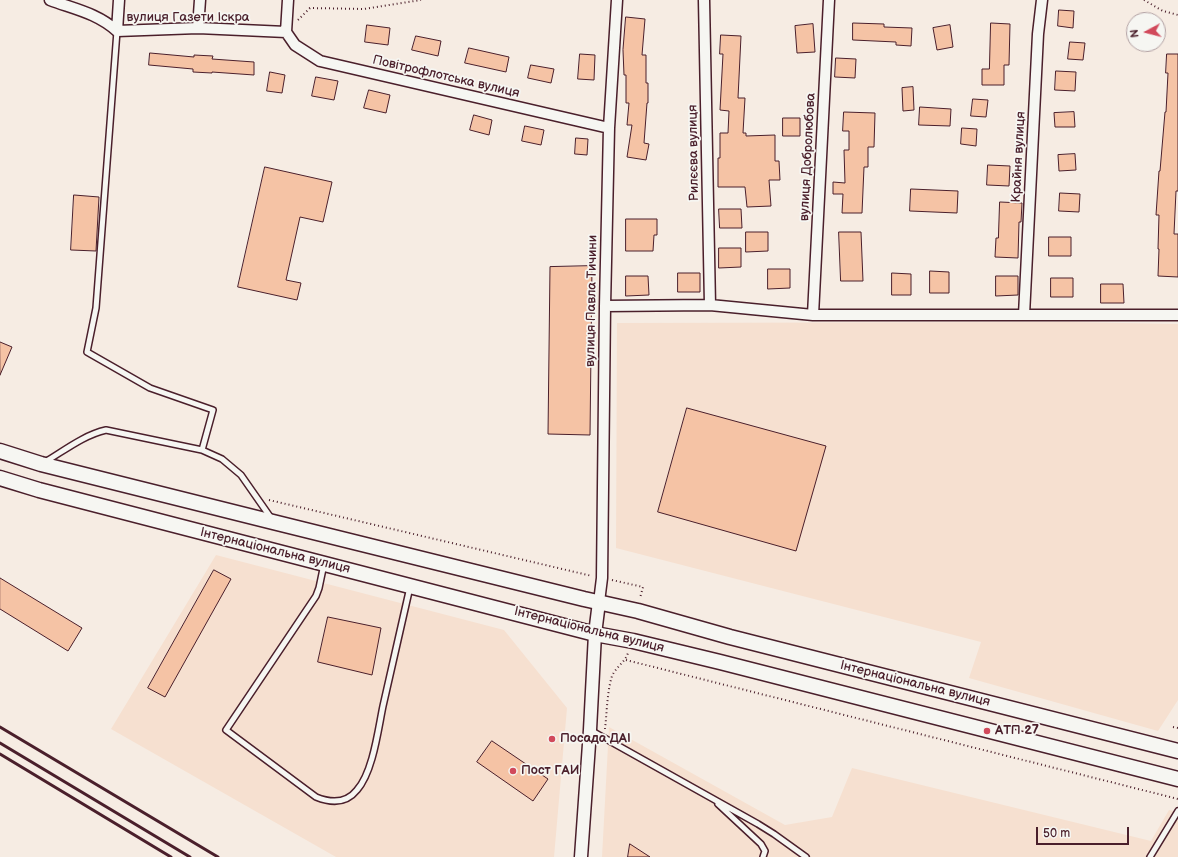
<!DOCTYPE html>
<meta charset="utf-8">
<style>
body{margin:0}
#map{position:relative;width:1178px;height:857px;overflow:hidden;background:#f6ece3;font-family:"Balsamiq Sans",sans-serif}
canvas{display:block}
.north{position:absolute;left:1126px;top:12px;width:40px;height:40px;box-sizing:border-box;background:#f6f6f2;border:1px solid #b1a0a2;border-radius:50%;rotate:263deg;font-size:11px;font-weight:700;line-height:16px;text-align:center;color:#4a1f2b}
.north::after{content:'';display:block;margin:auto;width:14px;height:18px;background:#d1495b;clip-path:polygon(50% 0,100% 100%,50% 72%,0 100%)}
.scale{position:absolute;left:1036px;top:827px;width:93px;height:18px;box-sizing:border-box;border:2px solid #4a1f2b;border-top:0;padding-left:5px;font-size:12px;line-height:14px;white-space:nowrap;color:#4a1f2b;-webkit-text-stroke:3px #f6f6f2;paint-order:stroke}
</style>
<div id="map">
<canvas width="1178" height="857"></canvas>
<div class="north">N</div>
<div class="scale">50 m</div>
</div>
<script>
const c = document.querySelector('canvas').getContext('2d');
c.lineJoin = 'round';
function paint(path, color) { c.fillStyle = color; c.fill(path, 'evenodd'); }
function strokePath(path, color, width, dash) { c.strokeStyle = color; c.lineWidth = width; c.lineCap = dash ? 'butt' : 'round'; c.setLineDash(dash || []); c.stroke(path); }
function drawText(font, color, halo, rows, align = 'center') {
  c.font = font + ' "Balsamiq Sans",sans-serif'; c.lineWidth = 3.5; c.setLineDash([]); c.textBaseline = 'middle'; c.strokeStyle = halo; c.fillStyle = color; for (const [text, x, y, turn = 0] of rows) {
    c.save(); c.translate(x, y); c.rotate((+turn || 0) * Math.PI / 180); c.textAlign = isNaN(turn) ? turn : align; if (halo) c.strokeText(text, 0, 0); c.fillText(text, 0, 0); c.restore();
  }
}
paint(new Path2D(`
 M 1068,322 L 1178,324 L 1178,700 L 1158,731 L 969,678 L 981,642 L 616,548 L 617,323 Z
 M 216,555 L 504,630 L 567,708 L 554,857 L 336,857 L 111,729 Z
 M 609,727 L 785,825 L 832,817 L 852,768 L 1151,841 L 1169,810 L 1178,812 L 1178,857 L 602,857 Z`), '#f6e0d0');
const building = new Path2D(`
 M 1059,10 L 1074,11 L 1073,28 L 1058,26 Z
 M 626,17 L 645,19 L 642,55 L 646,55 L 646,83 L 648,83 L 648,103 L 647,103 L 644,143 L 649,144 L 646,160 L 627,157 L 632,125 L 627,125 L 629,103 L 626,103 L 626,75 L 624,75 L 623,50 Z
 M 853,23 L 884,24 L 884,27 L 912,28 L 911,46 L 896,45 L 896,42 L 853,40 Z
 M 991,23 L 1010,24 L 1009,65 L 1004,65 L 1004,85 L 982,85 L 982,69 L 989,69 Z
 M 813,24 L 815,52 L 797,53 L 795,26 Z
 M 367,25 L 390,28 L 388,45 L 365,42 Z
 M 950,25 L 953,47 L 937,50 L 933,28 Z
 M 721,35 L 741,36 L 738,98 L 745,98 L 743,133 L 746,133 L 746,136 L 775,135 L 775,161 L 779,161 L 780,180 L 769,180 L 771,206 L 747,207 L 745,187 L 718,187 L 718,158 L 720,158 L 720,133 L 728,133 L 729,111 L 720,110 L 723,54 L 720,54 Z
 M 416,36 L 441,41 L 438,56 L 412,50 Z
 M 1070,42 L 1085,43 L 1083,60 L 1068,59 Z
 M 469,48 L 509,57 L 506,72 L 465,63 Z
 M 150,53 L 194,57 L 194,55 L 213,56 L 212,59 L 254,62 L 254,75 L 212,72 L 212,73 L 193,72 L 193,69 L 149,65 Z
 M 580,54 L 595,55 L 594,80 L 578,79 Z
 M 1167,54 L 1178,54 L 1178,191 L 1176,191 L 1174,234 L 1178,234 L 1178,277 L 1158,276 L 1159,249 L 1158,249 L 1159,215 L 1156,215 L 1159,171 L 1160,171 L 1165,112 L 1166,112 L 1168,73 L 1166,73 Z
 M 836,58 L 856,59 L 855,78 L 835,77 Z
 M 531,65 L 554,69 L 551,83 L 528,78 Z
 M 1056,71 L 1076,72 L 1075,91 L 1055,90 Z
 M 270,72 L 285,75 L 282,93 L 267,91 Z
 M 316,77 L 338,81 L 334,100 L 312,96 Z
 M 913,87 L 914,110 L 903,111 L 902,88 Z
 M 369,90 L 390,95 L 386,113 L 364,108 Z
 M 973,99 L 988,100 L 986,117 L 971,116 Z
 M 920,107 L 951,109 L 950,126 L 919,125 Z
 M 844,112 L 875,113 L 874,147 L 868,147 L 868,167 L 864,167 L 862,213 L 842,213 L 843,194 L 833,194 L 833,182 L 845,183 L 844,150 L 849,150 L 849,131 L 843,131 Z
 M 1074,112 L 1075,127 L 1055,127 L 1054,113 Z
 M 474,115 L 492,120 L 489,135 L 470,130 Z
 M 783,118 L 800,118 L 800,136 L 783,136 Z
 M 525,126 L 544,130 L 541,145 L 522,141 Z
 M 962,128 L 977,129 L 976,146 L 961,144 Z
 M 576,138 L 588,139 L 587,155 L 575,154 Z
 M 1075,154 L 1076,170 L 1059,171 L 1058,155 Z
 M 988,165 L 1010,166 L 1009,186 L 987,185 Z
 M 265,167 L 332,182 L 323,222 L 300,217 L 286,280 L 301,283 L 297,300 L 238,287 Z
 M 911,189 L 958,191 L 957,213 L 910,211 Z
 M 1060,193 L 1080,194 L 1079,212 L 1059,211 Z
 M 74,195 L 99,197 L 96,251 L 71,250 Z
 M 1000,202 L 1022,203 L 1021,222 L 1019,222 L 1018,258 L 995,257 L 996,238 L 998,238 Z
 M 719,209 L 741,209 L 742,228 L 720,228 Z
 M 626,219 L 657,219 L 657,235 L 654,235 L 653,251 L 626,251 Z
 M 746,232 L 768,232 L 768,251 L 746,252 Z
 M 839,232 L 861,232 L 863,281 L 841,281 Z
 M 1049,237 L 1071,237 L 1071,256 L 1049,256 Z
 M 719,248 L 741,248 L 741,267 L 719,268 Z
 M 592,266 L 590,435 L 548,434 L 550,267 Z
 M 768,269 L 790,269 L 790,288 L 768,289 Z
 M 930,271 L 949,272 L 949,293 L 930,293 Z
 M 678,273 L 700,273 L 700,292 L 678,292 Z
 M 892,273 L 911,274 L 911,295 L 892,295 Z
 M 626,276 L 648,276 L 649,295 L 626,296 Z
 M 996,276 L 1018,276 L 1018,295 L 996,296 Z
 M 1051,278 L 1073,278 L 1073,297 L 1051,297 Z
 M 1101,284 L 1123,284 L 1124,303 L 1101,303 Z
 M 0,342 L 12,347 L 0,375 Z
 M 687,408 L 826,446 L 796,551 L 658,512 Z
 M 214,570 L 231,579 L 165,697 L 148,688 Z
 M 0,578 L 82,628 L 68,651 L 0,609 Z
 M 328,617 L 381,628 L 372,675 L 318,662 Z
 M 492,741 L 548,779 L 533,801 L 477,762 Z
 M 630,844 L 650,857 L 628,857 Z`);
paint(building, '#f5c3a5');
strokePath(building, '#4a1f2b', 1);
const service = new Path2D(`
 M 117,31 L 96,308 L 87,352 L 150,388 L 213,410 L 202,450
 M 45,462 C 65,450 84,435 106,430 L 202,450 L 222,459 L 241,475 L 271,518
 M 324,564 L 319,588 L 316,596 L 226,730 L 316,797 C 331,803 346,804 357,790 C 373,772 378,730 383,706 C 392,666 401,627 410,587
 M 590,730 L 758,824 L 774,834 L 806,857
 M 718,804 L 761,844 L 765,851 L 763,857
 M 1150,857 L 1178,811`);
const minor = new Path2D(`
 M 50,0 C 74,9 97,13 117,31 L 198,28 L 286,32
 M 704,0 L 710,305
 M 198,28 L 200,0
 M 117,31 L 119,0
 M 286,32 L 295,45 L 320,61 L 609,128
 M 286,32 L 288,0
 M 605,306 L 710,305 L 813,315 L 1178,315
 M 813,315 L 829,0
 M 1024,315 L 1038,34 L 1042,0
 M 599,602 L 602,578 L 605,306 L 609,128 L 617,0`);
const tertiary = new Path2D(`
 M 581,857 L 590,730 L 595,634 L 599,602`);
const secondary = new Path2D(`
 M 0,451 L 41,464 L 273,522 L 584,599 L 638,611 L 730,637 L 1178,751
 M 0,478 L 39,490 L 595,634 L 633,641 L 720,662 L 1178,779`);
strokePath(service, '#4a1f2b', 8);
strokePath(minor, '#4a1f2b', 13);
strokePath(tertiary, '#4a1f2b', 15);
strokePath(secondary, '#4a1f2b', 17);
strokePath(new Path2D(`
 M 1144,0 L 1163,11 L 1178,15
 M 298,20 L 310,8 L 364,9 L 421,0
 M 269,500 L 592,576
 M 612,580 L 643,587 L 640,598
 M 626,660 L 1178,799
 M 1173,727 L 1178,728
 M 605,729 C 607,712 607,692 612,676 C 616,667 625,662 628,653`), '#4a1f2b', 2, [1, 3]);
strokePath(service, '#f6f6f2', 5);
strokePath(minor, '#f6f6f2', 10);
strokePath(tertiary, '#f6f6f2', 12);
strokePath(secondary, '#f6f6f2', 14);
strokePath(new Path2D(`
 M 0,727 L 218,857
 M 0,743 L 190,857
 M 0,754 L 171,857`), '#4a1f2b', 3);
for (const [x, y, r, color] of [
 [987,731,4,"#d1495b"],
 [552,739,4,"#d1495b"],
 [513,771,4,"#d1495b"]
]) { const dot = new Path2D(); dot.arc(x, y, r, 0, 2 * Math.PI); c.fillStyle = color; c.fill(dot); strokePath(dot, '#f6f6f2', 1.5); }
drawText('13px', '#4a1f2b', '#f6f6f2', [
 ["вулиця Газети Іскра",188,18],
 ["Повітрофлотська вулиця",446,77,13],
 ["Рилєєва вулиця",694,153,-91],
 ["вулиця Добролюбова",808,157,-87],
 ["Крайня вулиця",1019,157,-87],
 ["вулиця Павла Тичини",592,301,-89],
 ["Інтернаціональна вулиця",275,551,14],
 ["Інтернаціональна вулиця",589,630,14],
 ["Інтернаціональна вулиця",915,684,14]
]);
drawText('bold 13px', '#4a1f2b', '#f6f6f2', [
 ["АТП 27",995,731],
 ["Посада ДАІ",560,739],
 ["Пост ГАИ",521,771]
], 'left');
</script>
